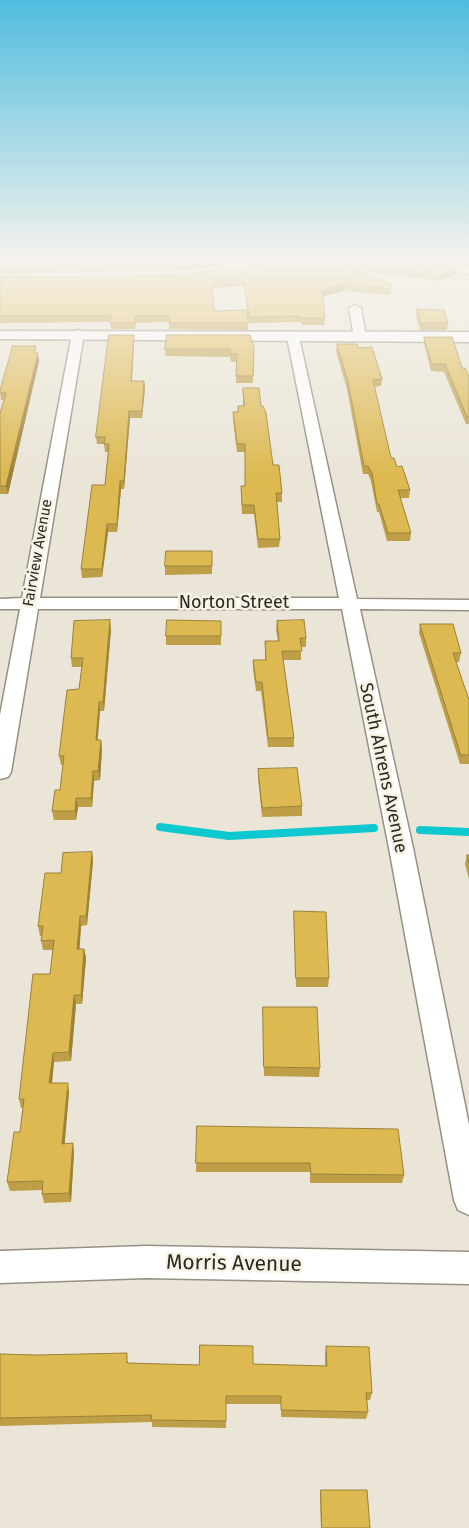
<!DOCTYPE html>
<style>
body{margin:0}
canvas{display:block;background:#eae5d7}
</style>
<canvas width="469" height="1528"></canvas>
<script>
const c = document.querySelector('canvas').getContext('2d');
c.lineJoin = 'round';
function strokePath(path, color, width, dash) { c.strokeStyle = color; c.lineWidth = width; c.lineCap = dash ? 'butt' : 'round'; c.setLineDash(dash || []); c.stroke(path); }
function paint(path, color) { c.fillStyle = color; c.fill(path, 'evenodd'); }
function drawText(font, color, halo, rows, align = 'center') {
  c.font = font + ' "Fira Sans",sans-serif'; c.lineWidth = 5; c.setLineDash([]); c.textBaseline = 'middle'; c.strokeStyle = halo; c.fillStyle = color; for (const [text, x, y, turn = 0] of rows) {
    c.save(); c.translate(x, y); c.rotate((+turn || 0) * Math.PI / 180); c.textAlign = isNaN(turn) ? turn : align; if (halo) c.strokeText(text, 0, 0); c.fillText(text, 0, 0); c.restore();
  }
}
strokePath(new Path2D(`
 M 160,827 L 229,836 L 374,828
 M 420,830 L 469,832`), '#0dc8ce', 8);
const minor = new Path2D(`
 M 399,260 L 421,260 L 469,268 L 469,274 L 404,263 Z
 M 355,305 L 361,308 L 366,337 L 360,341 L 354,337 L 349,308 Z
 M 78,330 L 84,334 L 40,598 L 339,598 L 287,337 L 293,333 L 299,337 L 357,599 L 469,600 L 469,610 L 360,609 L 413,848 L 469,1125 L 469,1215 L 458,1210 L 454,1200 L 389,848 L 342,609 L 38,609 L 11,772 L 8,777 L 0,779 L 0,715 L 20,609 L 0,609 L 0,599 L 22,598 L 72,334 Z
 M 146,1246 L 469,1252 L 469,1284 L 146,1278 L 0,1283 L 0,1251 Z`);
const tertiary = new Path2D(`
 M 0,331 L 469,332 L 469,342 L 0,339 Z`);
strokePath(minor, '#959083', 3);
strokePath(tertiary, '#959083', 3);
paint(minor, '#fff');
paint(tertiary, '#fff');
paint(new Path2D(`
 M 0,260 L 152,260 L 148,262 L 160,260 L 264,260 L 183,270 L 0,274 Z
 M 411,260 L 457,274 L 439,281 L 354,270 L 392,284 L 390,295 L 343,291 L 322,296 L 325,318 L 324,325 L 301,325 L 301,322 L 249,323 L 244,286 L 213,288 L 214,311 L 248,323 L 248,330 L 169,329 L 169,322 L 136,323 L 135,329 L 111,329 L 110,322 L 0,323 L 0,277 L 111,277 L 186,274 Z
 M 430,260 L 469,260 L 469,267 Z
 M 417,309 L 448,323 L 447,330 L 420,330 L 416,316 Z
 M 134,335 L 134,342 L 132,381 L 144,381 L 145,388 L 142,418 L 130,418 L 124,489 L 121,489 L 117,532 L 108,532 L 102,577 L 82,578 L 81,569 L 105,485 L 108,452 L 105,452 L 104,444 L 97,444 L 96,437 Z
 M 424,337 L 462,368 L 469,377 L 469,424 L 466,424 L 444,372 L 431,371 L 424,344 Z
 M 337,344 L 358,348 L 382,379 L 381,386 L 374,387 L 391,458 L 397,467 L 410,490 L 409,498 L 400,498 L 411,533 L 410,541 L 387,541 L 379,512 L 377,512 L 371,481 L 368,474 L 363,474 L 347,389 L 336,351 Z
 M 254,347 L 253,383 L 236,383 L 236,362 L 231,362 L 230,357 L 165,356 L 165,349 Z
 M 37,353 L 39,361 L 8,494 L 0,494 L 0,413 L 4,400 L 1,400 L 0,391 Z
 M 243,388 L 261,406 L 273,465 L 282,493 L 282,502 L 277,502 L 280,539 L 279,547 L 258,548 L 254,514 L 242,514 L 241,486 L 245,486 L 245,452 L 237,452 L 233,420 L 233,412 L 238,412 L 243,406 Z
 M 212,551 L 212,574 L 165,575 L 165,566 Z
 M 221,621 L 221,645 L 166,645 L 166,636 Z
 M 277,621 L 306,638 L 306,647 L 301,647 L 301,660 L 283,660 L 294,738 L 294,747 L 268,747 L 261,691 L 256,691 L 253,669 L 253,660 L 265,660 L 265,641 L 278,641 L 276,630 Z
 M 420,624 L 461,653 L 459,662 L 456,662 L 469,700 L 469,764 L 460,764 L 419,633 Z
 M 111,629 L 104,711 L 100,711 L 97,740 L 101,740 L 102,749 L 100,780 L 94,781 L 92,807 L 78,807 L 76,820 L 54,820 L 52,811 L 60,790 L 63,765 L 61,765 L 59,756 L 79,689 L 82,667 L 72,667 L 71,658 Z
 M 258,769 L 302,806 L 302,816 L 262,817 L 258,779 Z
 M 92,852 L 93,861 L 87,925 L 81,926 L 79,949 L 84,949 L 86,958 L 82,1004 L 76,1004 L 71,1061 L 54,1062 L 52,1083 L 69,1092 L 64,1144 L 74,1152 L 71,1202 L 44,1203 L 42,1194 L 42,1190 L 10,1191 L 7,1182 L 20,1132 L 23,1108 L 21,1108 L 19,1099 L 50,974 L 53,950 L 43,950 L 41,941 L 42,936 L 40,936 L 38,926 Z
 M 467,855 L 469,855 L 469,879 L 465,864 Z
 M 294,911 L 329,978 L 328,987 L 296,987 L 294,921 Z
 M 263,1007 L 320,1068 L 319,1077 L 264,1076 Z
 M 197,1126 L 404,1175 L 402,1183 L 310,1183 L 310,1172 L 196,1172 Z
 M 326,1346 L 372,1393 L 370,1400 L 367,1400 L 368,1412 L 366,1419 L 281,1417 L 281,1404 L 226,1404 L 226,1428 L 152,1427 L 152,1422 L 0,1426 L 0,1354 L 128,1361 L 128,1363 L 199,1365 L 253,1364 L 325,1366 L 325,1354 Z
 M 321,1490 L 370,1528 L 321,1528 L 320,1496 Z`), '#be9f47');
paint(new Path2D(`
 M 141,260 L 152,260 L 143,265 L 132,265 L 132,271 L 131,265 Z
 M 215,260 L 264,260 L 183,270 L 183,264 Z
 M 457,267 L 457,274 L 439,281 L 440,275 Z
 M 344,284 L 343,291 L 321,297 L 322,290 Z
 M 134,335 L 134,342 L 131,389 L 131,381 Z
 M 38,353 L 39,361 L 8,494 L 6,486 Z
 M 144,381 L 145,388 L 142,418 L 142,411 Z
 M 129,411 L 130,418 L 124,489 L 124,481 Z
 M 120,481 L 121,489 L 117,532 L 117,524 Z
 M 107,524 L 108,532 L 102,577 L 102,569 Z
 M 110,620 L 111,629 L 104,711 L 103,702 Z
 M 99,702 L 100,711 L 97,750 L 96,740 Z
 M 101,740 L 102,749 L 100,780 L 98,771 Z
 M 93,771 L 94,781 L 92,807 L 91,798 Z
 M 76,798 L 78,807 L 76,820 L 75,811 Z
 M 92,852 L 93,861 L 87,925 L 86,916 Z
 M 80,916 L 81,926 L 79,958 L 77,949 Z
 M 84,949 L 86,958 L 82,1004 L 81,995 Z
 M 74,995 L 76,1004 L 71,1061 L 69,1052 Z
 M 53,1053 L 54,1062 L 51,1092 L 49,1083 Z
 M 68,1083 L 69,1092 L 64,1153 L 62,1144 Z
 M 73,1143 L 74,1152 L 71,1202 L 69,1193 Z`), '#9b8239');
const building = new Path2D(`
 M 0,260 L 141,260 L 131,265 L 0,268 Z
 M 160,260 L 215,260 L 183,264 L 132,265 Z
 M 286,260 L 411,260 L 457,267 L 440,275 L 352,263 L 351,269 L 392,284 L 391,289 L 344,284 L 322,290 L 325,318 L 301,318 L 301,316 L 249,317 L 244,280 L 212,282 L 214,311 L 247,310 L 248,323 L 169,323 L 170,316 L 136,316 L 135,323 L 110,323 L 111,316 L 0,316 L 0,277 L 111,277 L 186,274 L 260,265 Z
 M 417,309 L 444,310 L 448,323 L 421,323 Z
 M 109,335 L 134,335 L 131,381 L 144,381 L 142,411 L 129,411 L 124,481 L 120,481 L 117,524 L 107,524 L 102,569 L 81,569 L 92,485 L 105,485 L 109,444 L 104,444 L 105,437 L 96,437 Z
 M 167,335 L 250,335 L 254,347 L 253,376 L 236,376 L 237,354 L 231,354 L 230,349 L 165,349 Z
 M 424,337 L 452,337 L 462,368 L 465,368 L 469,377 L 469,417 L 467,417 L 445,364 L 432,364 Z
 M 337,344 L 357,344 L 358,348 L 372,347 L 382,379 L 373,380 L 391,458 L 394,458 L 397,467 L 402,466 L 410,490 L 398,490 L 411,533 L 388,533 L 379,504 L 377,504 L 372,473 L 368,466 L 364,466 L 348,382 Z
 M 13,346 L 36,346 L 34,353 L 38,353 L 6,486 L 0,486 L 0,413 L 6,393 L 0,393 L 0,391 Z
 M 243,388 L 259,388 L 261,406 L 263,406 L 266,413 L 273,465 L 279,465 L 282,493 L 276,493 L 280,539 L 258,539 L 254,505 L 242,505 L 241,486 L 245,486 L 245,444 L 237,444 L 233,412 L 238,412 L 238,406 L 244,406 Z
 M 166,551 L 212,551 L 212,566 L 165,566 Z
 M 110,620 L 103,702 L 99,702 L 96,740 L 101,740 L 98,771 L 93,771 L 91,798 L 76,798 L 75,811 L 52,811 L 55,790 L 60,790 L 64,756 L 59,756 L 67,690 L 79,689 L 83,658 L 71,658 L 74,621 Z
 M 167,620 L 221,621 L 221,636 L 166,636 Z
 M 304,620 L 306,638 L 300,638 L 302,651 L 282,651 L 294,738 L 268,738 L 262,682 L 256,682 L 253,660 L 266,660 L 265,641 L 279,641 L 277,621 Z
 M 420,624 L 453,624 L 461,653 L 453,653 L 469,700 L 469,755 L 461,755 Z
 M 297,768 L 302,806 L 262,808 L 258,769 Z
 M 92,852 L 86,916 L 80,916 L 77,949 L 84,949 L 81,995 L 74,995 L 69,1052 L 53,1053 L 49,1083 L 68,1083 L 62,1144 L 73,1143 L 69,1193 L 42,1194 L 43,1181 L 7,1182 L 14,1132 L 20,1132 L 24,1099 L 19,1099 L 33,974 L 50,974 L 54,940 L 41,941 L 43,926 L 38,926 L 45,873 L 61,873 L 63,853 Z
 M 467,855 L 469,855 L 469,863 Z
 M 294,911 L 326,912 L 329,978 L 296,978 Z
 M 263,1007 L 317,1007 L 320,1068 L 264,1067 Z
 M 197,1126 L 398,1129 L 404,1175 L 311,1174 L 310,1163 L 196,1163 Z
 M 200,1345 L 253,1346 L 253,1364 L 327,1366 L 326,1346 L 369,1347 L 372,1393 L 366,1393 L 368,1412 L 281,1410 L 281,1396 L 226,1396 L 226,1421 L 151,1420 L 152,1415 L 0,1418 L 0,1354 L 37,1355 L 127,1353 L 127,1363 L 199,1365 Z
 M 321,1490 L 367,1490 L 370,1528 L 322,1528 Z`);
paint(building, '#ddb952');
strokePath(building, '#9b8239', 1);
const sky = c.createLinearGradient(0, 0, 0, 474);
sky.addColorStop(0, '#50bcde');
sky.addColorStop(0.55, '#f6f3ed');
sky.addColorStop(1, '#f6f3ed00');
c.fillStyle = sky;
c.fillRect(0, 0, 469, 474);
drawText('15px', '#2b2924', '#f7f2e4', [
 ["Fairview Avenue",38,553,-80]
]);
drawText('18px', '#2b2924', '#f7f2e4', [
 ["Norton Street",234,603],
 ["South Ahrens Avenue",383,768,78]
]);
drawText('21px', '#2b2924', '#f7f2e4', [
 ["Morris Avenue",234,1264,1]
]);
</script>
